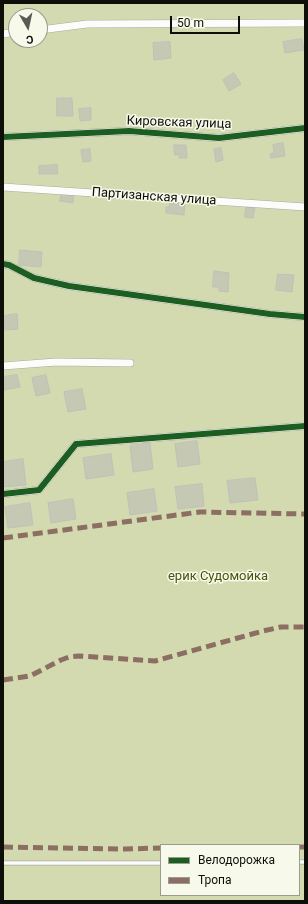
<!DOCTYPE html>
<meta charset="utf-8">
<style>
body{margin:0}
#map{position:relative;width:308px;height:904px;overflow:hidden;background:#e8eae0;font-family:Roboto,sans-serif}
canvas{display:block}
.frame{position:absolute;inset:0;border:4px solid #0e0f09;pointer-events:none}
.legend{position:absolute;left:160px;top:844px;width:140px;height:52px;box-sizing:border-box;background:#f7faea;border:1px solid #9a9c90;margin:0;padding:5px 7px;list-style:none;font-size:12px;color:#0e0f09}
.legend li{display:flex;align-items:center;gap:8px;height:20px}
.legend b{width:20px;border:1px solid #9a9c90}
.north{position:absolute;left:8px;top:8px;width:40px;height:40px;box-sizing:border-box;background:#f7faea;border:1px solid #9a9c90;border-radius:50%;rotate:171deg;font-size:11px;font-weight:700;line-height:16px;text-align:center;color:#0e0f09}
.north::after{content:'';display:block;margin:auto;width:14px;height:18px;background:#5a5c54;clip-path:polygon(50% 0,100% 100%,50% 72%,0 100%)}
.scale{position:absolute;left:170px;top:16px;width:70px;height:18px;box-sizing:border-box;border:2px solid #0e0f09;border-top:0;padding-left:5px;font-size:12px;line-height:14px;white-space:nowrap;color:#0e0f09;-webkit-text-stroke:3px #f7faea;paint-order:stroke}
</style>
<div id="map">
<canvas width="308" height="904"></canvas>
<div class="frame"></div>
<ul class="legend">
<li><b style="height:5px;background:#1b5e20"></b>Велодорожка</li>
<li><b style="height:5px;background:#8d6e63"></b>Тропа</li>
</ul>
<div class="north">С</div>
<div class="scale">50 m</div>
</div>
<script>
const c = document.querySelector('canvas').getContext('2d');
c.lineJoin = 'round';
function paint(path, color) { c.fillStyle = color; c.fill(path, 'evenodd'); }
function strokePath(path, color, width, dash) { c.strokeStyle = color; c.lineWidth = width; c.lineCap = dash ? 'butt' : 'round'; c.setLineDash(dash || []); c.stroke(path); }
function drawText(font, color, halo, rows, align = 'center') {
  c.font = font + ' Roboto,sans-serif'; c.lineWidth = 3; c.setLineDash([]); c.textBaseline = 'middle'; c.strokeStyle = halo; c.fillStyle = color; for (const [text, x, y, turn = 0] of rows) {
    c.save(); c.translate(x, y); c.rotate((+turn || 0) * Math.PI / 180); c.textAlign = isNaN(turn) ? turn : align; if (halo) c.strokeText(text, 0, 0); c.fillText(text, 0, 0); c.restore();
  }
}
paint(new Path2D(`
 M 3,3 L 305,3 L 305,901 L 3,901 ZM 16,16 L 40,16 L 40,40 L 16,40 ZM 161,845 L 299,845 L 299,895 L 161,895 Z`), '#d3dab0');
const building = new Path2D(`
 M 302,39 L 304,50 L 285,53 L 283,42 Z
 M 170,42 L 171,58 L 154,60 L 153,43 Z
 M 234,73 L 241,84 L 229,91 L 223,80 Z
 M 57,98 L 72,98 L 73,116 L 57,116 Z
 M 91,108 L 91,120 L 80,121 L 79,109 Z
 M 283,143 L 285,156 L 271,158 L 270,154 L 274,153 L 273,145 Z
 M 174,145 L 186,145 L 187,158 L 179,158 L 179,154 L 175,155 Z
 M 221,148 L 223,160 L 216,162 L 214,149 Z
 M 90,149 L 91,161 L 83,162 L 81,150 Z
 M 57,165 L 58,174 L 39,174 L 39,166 Z
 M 62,192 L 74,193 L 73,203 L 60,201 Z
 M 170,201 L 185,202 L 184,215 L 166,213 L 166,207 L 169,207 Z
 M 246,207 L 255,208 L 253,218 L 245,217 Z
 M 20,250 L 42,252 L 41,267 L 19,265 Z
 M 214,271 L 229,273 L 228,292 L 219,291 L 219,287 L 213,287 Z
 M 278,274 L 294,275 L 292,292 L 276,290 Z
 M 17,314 L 18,329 L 5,330 L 3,316 Z
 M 17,375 L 20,387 L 4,390 L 3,377 Z
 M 46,375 L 50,393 L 36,396 L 32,378 Z
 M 82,389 L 86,409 L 68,412 L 64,392 Z
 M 197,441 L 200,464 L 178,467 L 175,444 Z
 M 150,443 L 153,469 L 133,472 L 130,446 Z
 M 111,454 L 114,475 L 86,479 L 83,458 Z
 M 23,459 L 26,485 L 3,487 L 3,462 Z
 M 255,478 L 258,500 L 230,503 L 227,481 Z
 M 202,484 L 204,506 L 178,509 L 175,487 Z
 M 154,489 L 157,511 L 130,515 L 127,493 Z
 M 73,499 L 76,519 L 51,523 L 48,503 Z
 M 30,503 L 33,525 L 8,528 L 5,507 Z`);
paint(building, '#c5c8b2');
strokePath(building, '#c0c1ba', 1);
const service = new Path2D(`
 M 299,862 L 305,862
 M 3,863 L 161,863`);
const minor = new Path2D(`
 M 40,30 L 87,24 L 305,23
 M 3,34 L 16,32
 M 3,137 L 129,131 L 219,138 L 305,128
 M 3,187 L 305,207
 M 3,264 L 9,265 L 34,278 L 69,286 L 270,314 L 305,317
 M 3,366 L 56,362 L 130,363
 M 3,494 L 39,490 L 76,444 L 305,426`);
strokePath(service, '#a9aaa3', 5);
strokePath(minor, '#a9aaa3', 8);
strokePath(service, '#fcfcfa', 3.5);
strokePath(minor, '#fcfcfa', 7);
strokePath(new Path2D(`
 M 3,538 L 200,512 L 305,514
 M 3,680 L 30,676 L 61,660 L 69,657 L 79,656 L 155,661 L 263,631 L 281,627 L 305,627
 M 3,847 L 125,849 L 161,848
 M 299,847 L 305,847`), '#8d6e63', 5, [10, 5]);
strokePath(new Path2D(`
 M 3,137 L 129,131 L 219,138 L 305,128
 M 3,264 L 9,265 L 34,278 L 69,286 L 270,314 L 305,317
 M 3,494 L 39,490 L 76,444 L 305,426`), '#1b5e20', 6);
drawText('13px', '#0e0f09', '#f7faea', [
 ["Кировская улица",179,123,2],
 ["Партизанская улица",154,197,4]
]);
drawText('13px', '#4b520c', '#f7faea', [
 ["ерик Судомойка",218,577]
]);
</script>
